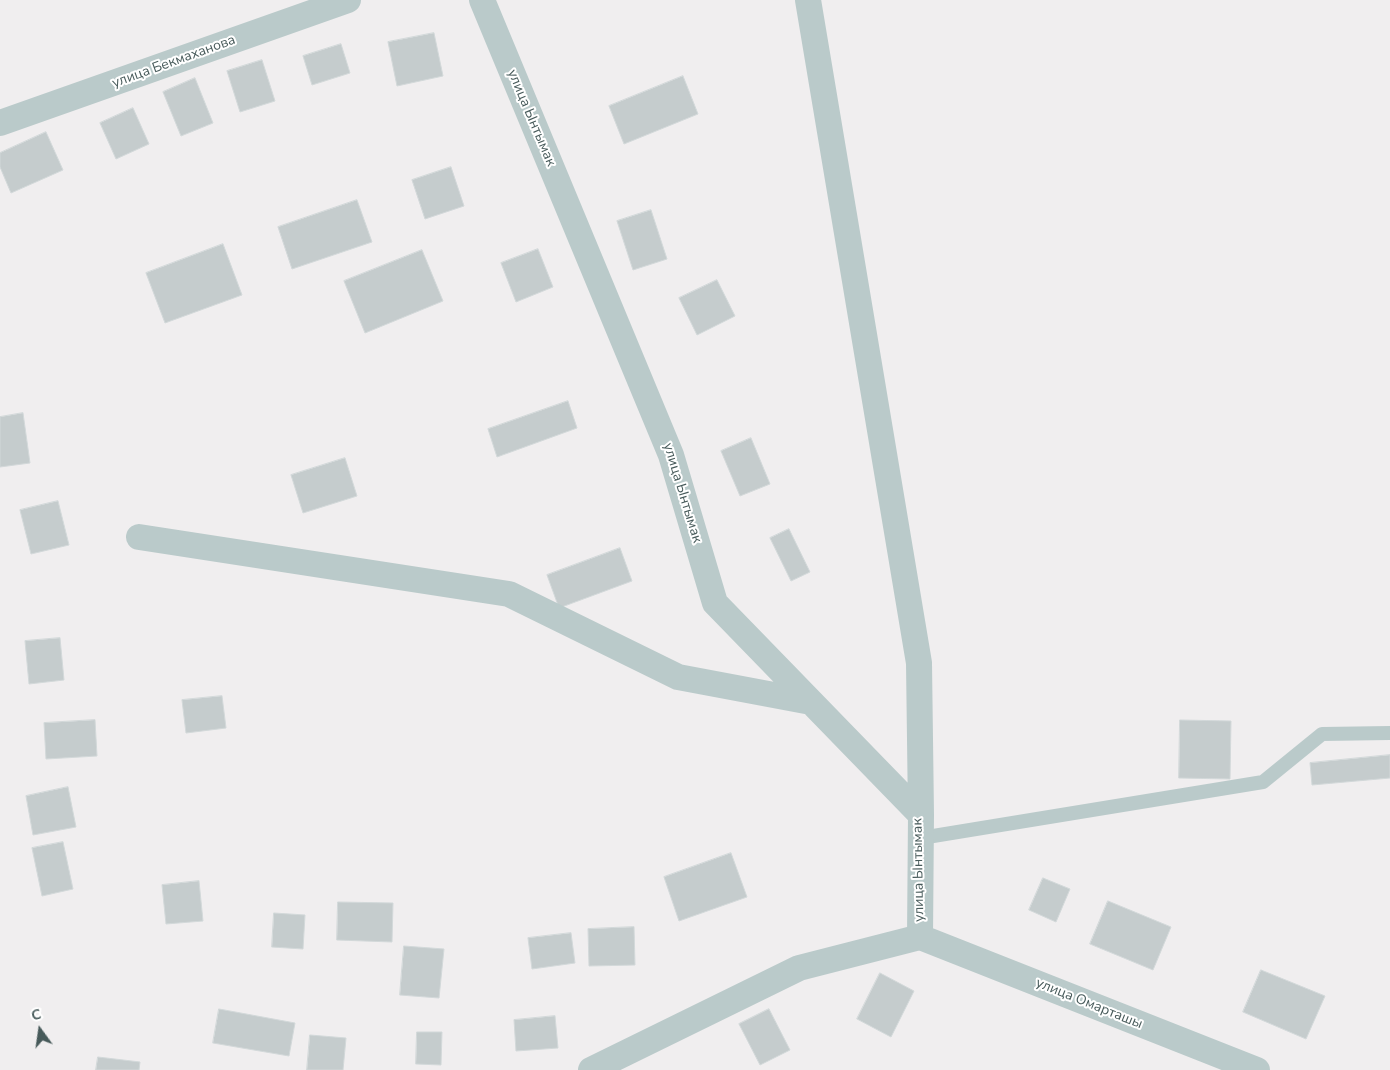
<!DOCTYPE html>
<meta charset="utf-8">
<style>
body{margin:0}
#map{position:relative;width:1390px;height:1070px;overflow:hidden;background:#f0eeef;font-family:"Nunito Sans",sans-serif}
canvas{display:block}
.north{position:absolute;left:15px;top:1005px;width:50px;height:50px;-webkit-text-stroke:4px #fff;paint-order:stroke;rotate:346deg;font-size:14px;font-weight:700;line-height:20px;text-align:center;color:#475a5a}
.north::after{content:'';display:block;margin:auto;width:18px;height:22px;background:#475a5a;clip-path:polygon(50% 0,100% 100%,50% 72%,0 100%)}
</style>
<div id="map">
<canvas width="1390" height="1070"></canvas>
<div class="north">С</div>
</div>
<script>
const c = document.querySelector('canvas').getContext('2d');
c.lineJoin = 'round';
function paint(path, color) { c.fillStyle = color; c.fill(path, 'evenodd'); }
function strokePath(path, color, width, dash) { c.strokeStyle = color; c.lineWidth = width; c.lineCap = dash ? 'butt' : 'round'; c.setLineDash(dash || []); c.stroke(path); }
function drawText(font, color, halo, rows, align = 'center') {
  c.font = font + ' "Nunito Sans",sans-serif'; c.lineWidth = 4; c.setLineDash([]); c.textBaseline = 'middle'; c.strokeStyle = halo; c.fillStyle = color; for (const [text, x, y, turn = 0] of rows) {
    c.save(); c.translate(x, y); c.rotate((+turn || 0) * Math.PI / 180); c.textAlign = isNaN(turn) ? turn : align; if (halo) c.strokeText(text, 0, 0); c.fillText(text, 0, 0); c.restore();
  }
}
const building = new Path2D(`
 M 434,33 L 443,76 L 397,86 L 388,42 Z
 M 341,44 L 350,73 L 312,85 L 303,56 Z
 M 262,60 L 275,101 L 240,112 L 227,71 Z
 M 683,76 L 698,114 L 624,144 L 609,106 Z
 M 195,78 L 213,123 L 181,136 L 163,92 Z
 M 133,108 L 149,144 L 116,159 L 100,123 Z
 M 46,132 L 63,170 L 11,193 L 0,167 L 0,153 Z
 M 451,167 L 464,206 L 425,219 L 412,180 Z
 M 357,200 L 372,242 L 292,269 L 278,227 Z
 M 651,210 L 667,259 L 633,270 L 617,221 Z
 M 223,244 L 242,295 L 165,323 L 146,273 Z
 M 538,249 L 553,287 L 516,302 L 501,263 Z
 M 422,250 L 443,301 L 365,333 L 344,281 Z
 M 717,280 L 735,316 L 697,335 L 679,298 Z
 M 568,401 L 577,428 L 497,457 L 488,429 Z
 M 23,413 L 30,463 L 0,467 L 0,417 Z
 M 751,438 L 770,484 L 740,496 L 721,451 Z
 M 345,458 L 357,496 L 303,513 L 291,475 Z
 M 58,501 L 69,545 L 31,554 L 20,510 Z
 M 789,529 L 810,572 L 791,581 L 770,538 Z
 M 620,548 L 632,581 L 559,608 L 547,575 Z
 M 60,638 L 64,680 L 29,684 L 25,641 Z
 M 222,696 L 226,728 L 186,733 L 182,700 Z
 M 95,720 L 97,756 L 46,759 L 44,723 Z
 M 1180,720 L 1231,721 L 1230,779 L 1179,778 Z
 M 1390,755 L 1390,778 L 1312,785 L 1310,763 Z
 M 68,787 L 76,827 L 33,835 L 26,796 Z
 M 63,842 L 73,889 L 42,896 L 32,848 Z
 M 731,853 L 747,897 L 679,921 L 664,877 Z
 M 1043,878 L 1070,889 L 1056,922 L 1029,910 Z
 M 199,881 L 203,921 L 166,924 L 162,885 Z
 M 1108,901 L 1171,927 L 1153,970 L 1090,944 Z
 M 338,902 L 393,903 L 392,942 L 337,940 Z
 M 274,913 L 305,915 L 303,949 L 272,947 Z
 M 634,927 L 635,965 L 589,966 L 588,929 Z
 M 571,933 L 575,963 L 532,969 L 528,938 Z
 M 404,946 L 444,949 L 439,998 L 400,995 Z
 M 1261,970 L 1325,996 L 1306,1039 L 1243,1012 Z
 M 880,973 L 914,991 L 891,1037 L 857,1019 Z
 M 219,1009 L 295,1023 L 289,1056 L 213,1043 Z
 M 769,1009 L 790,1050 L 760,1065 L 739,1024 Z
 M 555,1016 L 558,1048 L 516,1051 L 514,1020 Z
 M 417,1032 L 442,1032 L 441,1065 L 416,1064 Z
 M 310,1035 L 346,1038 L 343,1070 L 307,1070 Z
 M 98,1057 L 140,1062 L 139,1070 L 96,1070 Z`);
paint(building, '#c5cccd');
strokePath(building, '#d2d8d9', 1);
strokePath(new Path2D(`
 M 921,838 L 1263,782 L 1322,734 L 1390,733`), '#bacaca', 14);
strokePath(new Path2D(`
 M 482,0 L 671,455 L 715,603 L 921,815 L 920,937
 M 808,0 L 919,663 L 921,815
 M 0,123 L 348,0
 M 139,537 L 509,594 L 678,677 L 811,702
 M 920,937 L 1257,1070
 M 591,1070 L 799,968 L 920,937`), '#bacaca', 26);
drawText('14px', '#475a5a', '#fff', [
 ["улица Бекмаханова",174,62,-20],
 ["улица Ынтымак",531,118,67],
 ["улица Ынтымак",682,493,73],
 ["улица Ынтымак",919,870,-91],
 ["улица Омарташы",1089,1004,22]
]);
</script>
